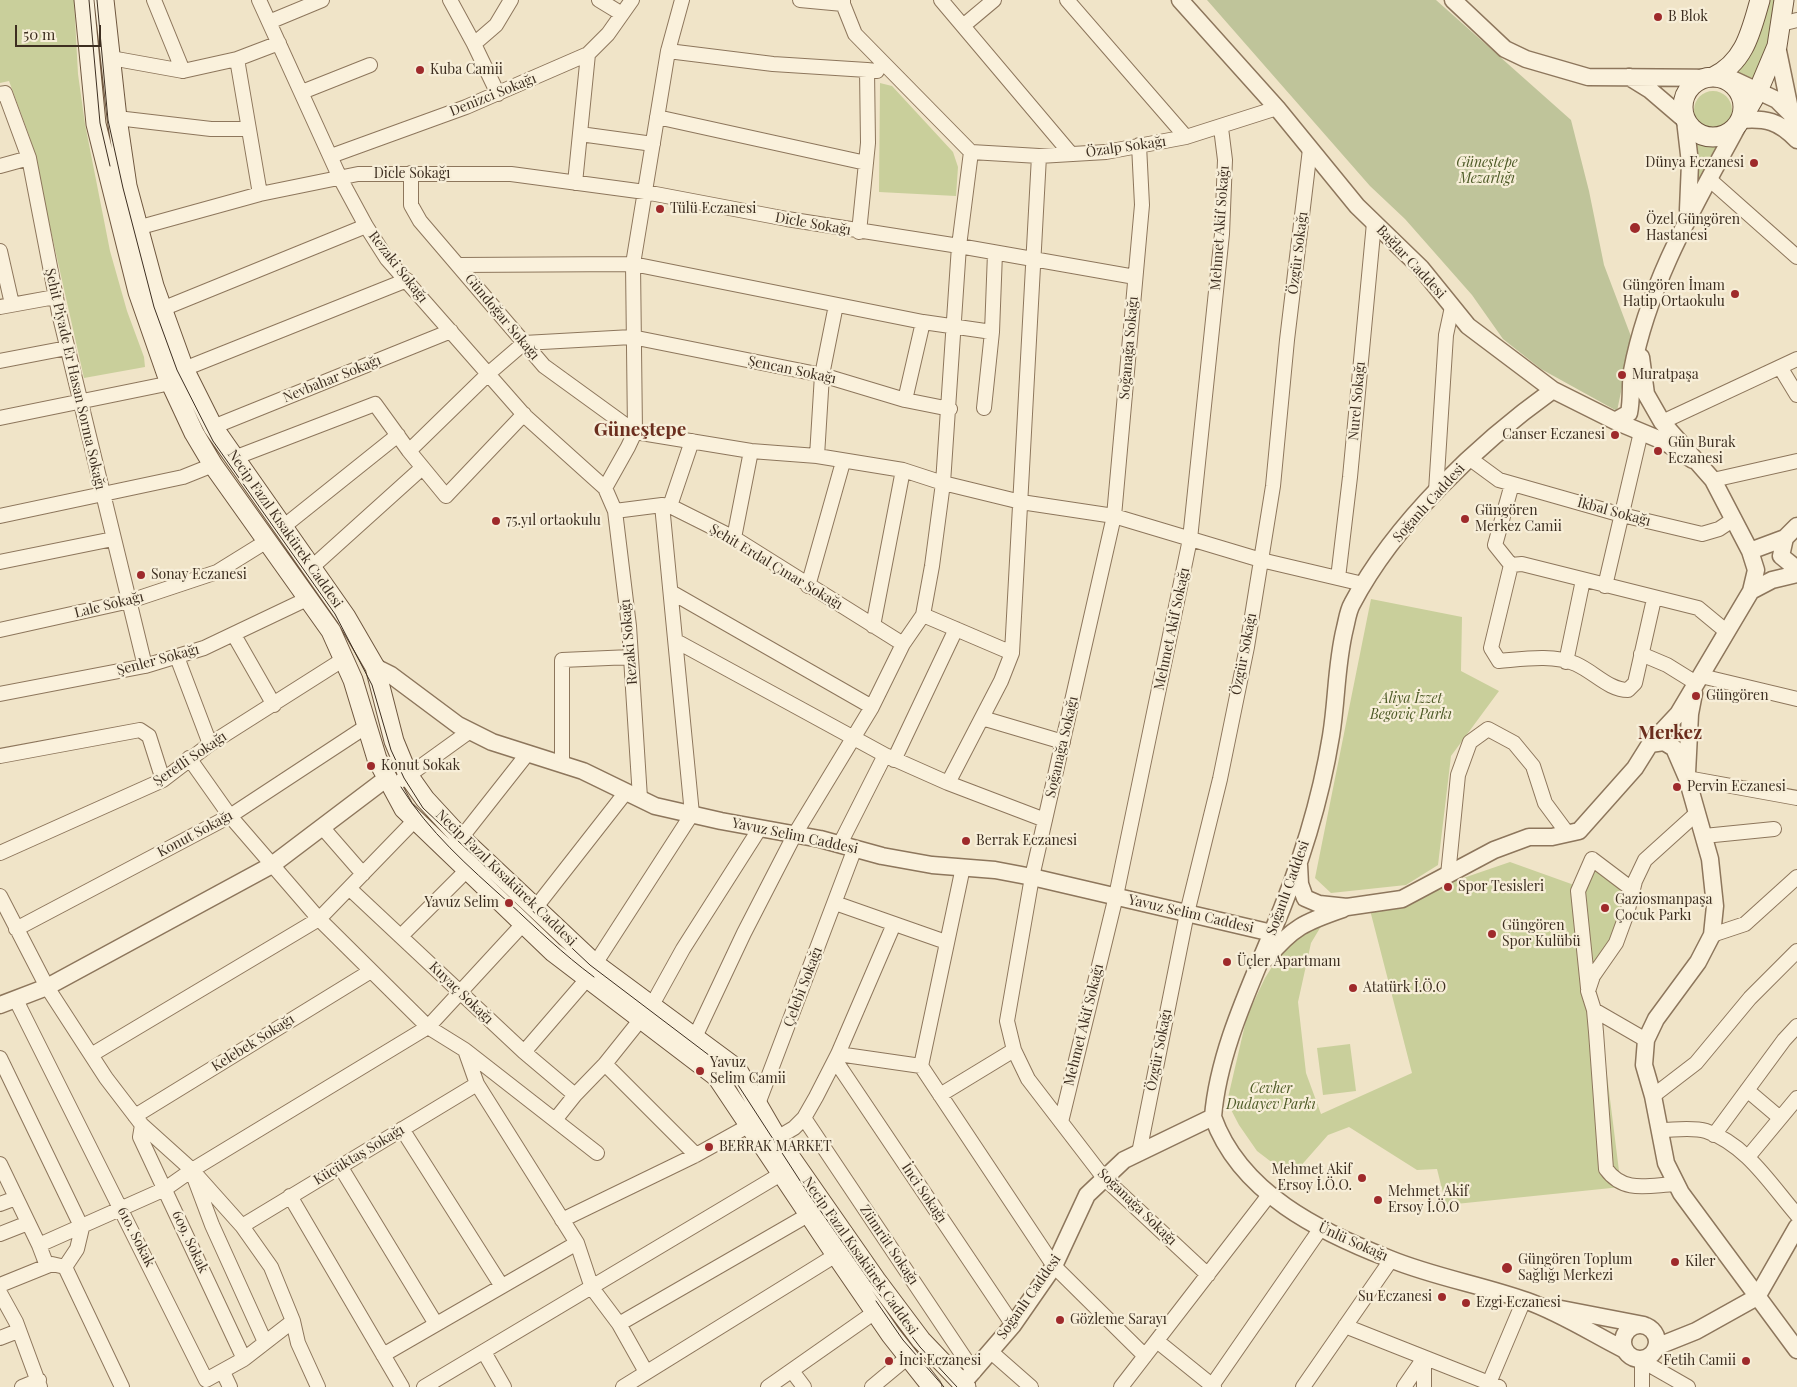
<!DOCTYPE html>
<meta charset="utf-8">
<style>
body{margin:0}
#map{position:relative;width:1797px;height:1387px;overflow:hidden;background:#f0e4c8;font-family:"Playfair Display",serif}
canvas{display:block}
.scale{position:absolute;left:15px;top:25px;width:86px;height:22px;box-sizing:border-box;border:2px solid #3d2e20;border-top:0;padding-left:6px;font-size:15px;line-height:18px;white-space:nowrap;color:#3d2e20;-webkit-text-stroke:4px #f7eed8;paint-order:stroke}
</style>
<div id="map">
<canvas width="1797" height="1387"></canvas>
<div class="scale">50 m</div>
</div>
<script>
const c = document.querySelector('canvas').getContext('2d');
c.lineJoin = 'round';
function paint(path, color) { c.fillStyle = color; c.fill(path, 'evenodd'); }
function strokePath(path, color, width, dash) { c.strokeStyle = color; c.lineWidth = width; c.lineCap = dash ? 'butt' : 'round'; c.setLineDash(dash || []); c.stroke(path); }
function drawText(font, color, halo, rows, align = 'center') {
  c.font = font + ' "Playfair Display",serif'; c.lineWidth = 4.5; c.setLineDash([]); c.textBaseline = 'middle'; c.strokeStyle = halo; c.fillStyle = color; for (const [text, x, y, turn = 0] of rows) {
    c.save(); c.translate(x, y); c.rotate((+turn || 0) * Math.PI / 180); c.textAlign = isNaN(turn) ? turn : align; if (halo) c.strokeText(text, 0, 0); c.fillText(text, 0, 0); c.restore();
  }
}
paint(new Path2D(`
 M 0,0 L 74,0 L 78,74 L 85,124 L 110,251 L 127,311 L 144,357 L 145,367 L 84,378 L 30,138 L 9,81 L 0,83 Z
 M 1768,0 L 1776,0 L 1770,40 L 1757,79 L 1737,74 L 1757,38 Z
 M 880,83 L 892,86 L 953,152 L 958,167 L 956,196 L 879,192 Z
 M1694 110a19 19 0 1 1 38 0a19 19 0 1 1-38 0Z
 M 1695,142 L 1724,143 L 1698,188 Z
 M 1371,599 L 1462,617 L 1461,671 L 1499,691 L 1451,756 L 1438,865 L 1406,885 L 1331,893 L 1315,878 Z
 M 1592,858 L 1639,885 L 1624,940 L 1596,987 L 1621,1187 L 1446,1205 L 1437,1169 L 1417,1170 L 1349,1127 L 1328,1135 L 1291,1177 L 1257,1151 L 1239,1125 L 1227,1102 L 1247,1016 L 1265,978 L 1282,951 L 1295,935 L 1326,918 L 1311,943 L 1298,1002 L 1306,1073 L 1321,1114 L 1412,1073 L 1370,910 L 1510,862 L 1577,886 Z
 M 1350,1044 L 1356,1091 L 1323,1095 L 1317,1048 Z`), '#c9cf9b');
paint(new Path2D(`
 M 1207,0 L 1436,0 L 1571,120 L 1589,191 L 1604,265 L 1632,339 L 1617,411 L 1541,369 L 1503,339 L 1472,295 L 1405,219 L 1370,186 Z`), '#bfc49a');
const minor = new Path2D(`
 M 154,0 L 183,71
 M 259,0 L 340,178 L 366,226 L 387,259 L 525,416 L 605,488 L 615,511 L 629,626 L 640,798
 M 450,0 L 474,44 L 498,94
 M 599,0 L 622,14
 M 800,0 L 843,4
 M 843,0 L 843,4 L 855,34 L 971,152
 M 941,0 L 1071,154
 M 1067,0 L 1186,137
 M 269,22 L 322,0
 M 1781,24 L 1797,20
 M 963,26 L 994,0
 M 474,44 L 496,25 L 511,0
 M 668,51 L 773,64 L 867,70
 M 111,58 L 183,71 L 237,59 L 279,43
 M 237,59 L 260,194
 M 302,92 L 370,65
 M 0,94 L 5,93 L 29,158 L 59,313 L 145,666
 M 657,117 L 866,163
 M 117,118 L 211,129 L 248,129
 M 580,134 L 653,144
 M 1139,145 L 1142,205 L 1114,516 L 1032,877 L 1007,1021 L 1014,1050 L 1028,1079 L 1104,1178 L 1208,1275
 M 971,152 L 1039,156 L 1106,152 L 1186,137 L 1277,108
 M 331,156 L 466,107 L 588,54 L 608,34 L 632,0
 M 0,166 L 29,158
 M 411,173 L 411,205 L 420,221 L 544,366 L 635,432 L 751,451 L 817,456 L 903,470 L 943,483 L 1021,502 L 1114,516 L 1261,560 L 1363,584
 M 1709,179 L 1797,257
 M 575,183 L 588,54
 M 137,228 L 260,194 L 358,174 L 511,174 L 645,192 L 787,219 L 959,246 L 1135,277
 M 859,232 L 868,143 L 867,70 L 877,71
 M 0,251 L 12,304
 M 458,265 L 633,264 L 923,322 L 992,332
 M 0,307 L 55,297
 M 162,309 L 366,226
 M 0,361 L 67,348
 M 1780,367 L 1797,395
 M 184,369 L 407,280
 M 905,400 L 923,322
 M 984,408 L 992,332 L 995,253
 M 0,418 L 171,383
 M 1662,422 L 1797,359
 M 213,427 L 451,331
 M 409,451 L 488,374 L 524,343 L 632,337 L 822,375 L 905,400 L 950,409
 M 817,456 L 822,375 L 836,305
 M 234,458 L 375,404 L 409,451 L 446,496 L 524,414
 M 1469,458 L 1499,480 L 1622,515 L 1702,534 L 1719,529 L 1734,519
 M 1713,480 L 1797,461
 M 605,488 L 628,447 L 635,432 L 633,264 L 668,51 L 682,0
 M 1436,491 L 1446,335 L 1452,307
 M 670,506 L 692,441
 M 615,511 L 662,505 L 670,506 L 734,538 L 903,644
 M 0,516 L 183,477 L 213,465
 M 283,527 L 398,435
 M 734,538 L 751,451
 M 0,562 L 113,539
 M 1511,565 L 1495,545 L 1512,484
 M 311,568 L 422,468
 M 1338,578 L 1350,477 L 1374,223
 M 808,586 L 843,462
 M 1605,586 L 1641,432
 M 671,592 L 872,707
 M 1654,599 L 1635,683 L 1628,690 C 1609,690 1594,672 1576,664 C 1553,654 1523,659 1499,661 L 1491,648 L 1511,565 L 1522,564 L 1698,608 L 1727,632
 M 923,615 L 1012,653
 M 873,626 L 903,470
 M 0,630 L 130,601 L 217,572 L 267,541
 M 234,635 L 274,705
 M 676,641 L 885,755 L 948,783 L 1045,820
 M 1641,654 L 1667,665 L 1696,683
 M 177,657 L 210,744
 M 1566,662 L 1583,580
 M 1701,676 L 1797,699
 M 0,694 L 145,666 L 204,648 L 307,599
 M 982,718 L 1063,742
 M 0,756 L 140,730 L 149,736 L 163,780
 M 189,758 L 230,816 L 319,919 L 428,1027 L 465,1050 L 477,1084 L 577,1243 L 592,1288 L 619,1324 L 646,1372
 M 894,760 L 956,629
 M 562,764 L 562,660 L 631,657
 M 1687,778 L 1797,798
 M 402,780 L 470,731
 M 948,783 L 1001,681 L 1012,653 L 1039,156
 M 322,827 L 363,874
 M 1704,836 L 1774,829
 M 461,838 L 528,753
 M 840,844 L 885,755
 M 0,853 L 163,780 L 210,744 L 344,659
 M 963,867 L 921,1066 L 1054,1266 L 1145,1356
 M 1448,875 L 1458,775 L 1470,742 L 1488,729 L 1514,743 L 1533,766 L 1545,803 L 1568,834
 M 350,889 L 524,1052 L 575,1095
 M 0,896 L 47,987 L 106,1078 L 142,1125 L 192,1170 L 242,1226 L 271,1267 L 293,1321 L 298,1343 L 318,1387
 M 835,903 L 946,942
 M 536,907 L 626,792
 M 16,929 L 230,816 L 367,726
 M 402,935 L 466,871
 M 1712,935 L 1745,924 L 1797,877
 M 595,964 L 692,814 L 662,505
 M 1588,988 L 1578,891 L 1592,859 L 1633,890
 M 16,1000 L 206,1380 L 244,1359 L 293,1321
 M 652,1005 L 683,949 L 760,828
 M 1594,1010 L 1646,1040
 M 695,1037 L 744,933 L 795,834 L 872,707 L 903,644 L 923,615 L 932,566 L 943,483 L 959,246 L 971,152
 M 465,1050 L 597,1153
 M 524,1052 L 587,979
 M 838,1054 L 921,1066
 M 91,1055 L 319,919 L 415,820
 M 0,1058 L 82,1228 L 77,1249 L 65,1267
 M 835,1060 L 1013,1325
 M 605,1064 L 696,1155
 M 1747,1090 L 1780,1118
 M 940,1095 L 1014,1050
 M 1653,1096 L 1696,1063 L 1750,998 L 1797,951
 M 135,1116 L 371,971
 M 804,1118 L 974,1372
 M 555,1120 L 575,1095 L 605,1064 L 641,1019
 M 1061,1122 L 1116,896 L 1190,539 L 1222,234 L 1225,160 L 1221,128
 M 142,1125 L 140,1137 L 244,1359
 M 402,1129 L 501,1285
 M 1660,1130 C 1674,1130 1693,1127 1706,1131 C 1746,1144 1771,1185 1797,1215
 M 1714,1135 L 1784,1040 L 1797,1026
 M 777,1138 L 794,1128 L 804,1118 L 816,1097 L 838,1054 L 894,924
 M 1139,1153 L 1187,913 L 1220,779 L 1247,647 L 1273,486 L 1287,340 L 1310,149
 M 1748,1157 L 1797,1098
 M 0,1164 L 39,1245 L 47,1266
 M 340,1166 L 436,1324
 M 194,1177 L 212,1225 L 265,1342
 M 1676,1184 C 1649,1185 1624,1194 1606,1169 L 1596,1032 L 1594,1010 L 1588,991 L 1593,976 L 1616,943 L 1627,913 L 1635,881 L 1645,860 L 1697,813
 M 290,1196 L 402,1387
 M 0,1204 L 16,1198
 M 562,1220 L 696,1155 L 750,1125 L 855,848
 M 242,1226 L 477,1084
 M 0,1234 L 28,1223
 M 39,1245 L 165,1189 L 192,1170 L 428,1027 L 523,924
 M 0,1285 L 52,1264 L 65,1267 L 122,1387
 M 0,1293 L 16,1322 L 40,1387
 M 619,1324 L 808,1215
 M 1345,1326 L 1499,1387
 M 0,1338 L 18,1331
 M 1157,1341 L 1214,1387
 M 990,1351 L 1031,1387
 M 484,1352 L 504,1387
 M 383,1355 L 577,1243
 M 1639,1359 L 1688,1387
 M 1642,1361 L 1642,1387
 M 792,1371 L 804,1387
 M 223,1372 L 230,1387
 M 1489,1383 L 1524,1300
 M 22,1387 L 39,1380
 M 424,1387 L 781,1174
 M 623,1387 L 836,1255
 M 768,1387 L 875,1312
 M 872,1387 L 908,1357
 M 1121,1387 L 1269,1195
 M 1211,1387 L 1321,1228
 M 1303,1387 L 1391,1260
 M 1404,1387 L 1424,1358
 M 1424,1387 L 1424,1358`);
const tertiary = new Path2D(`
 M 1180,0 L 1277,108 L 1357,206 L 1421,268 L 1468,326 L 1553,390 L 1615,421 L 1663,441 L 1693,460
 M 1453,0 L 1505,49 L 1526,59 L 1588,77 L 1730,78 L 1777,100 L 1791,114 L 1797,128
 M 1777,46 L 1791,114
 M 1629,77 L 1650,90 L 1685,120 L 1690,163 L 1688,210
 M 1641,357 L 1646,394 L 1662,422 L 1713,480 L 1750,551 L 1756,570 L 1751,591
 M 1615,421 L 1629,413 C 1632,399 1630,385 1632,371 C 1649,280 1698,200 1741,120 C 1766,118 1779,121 1797,140
 M 1785,538 L 1781,556 L 1797,569
 M 1750,551 L 1785,538 L 1797,526
 M 375,667 L 391,675 L 458,725 L 492,742 L 583,771 L 655,806 L 721,821 L 820,839 L 882,856 L 932,865 L 995,870 L 1032,877 L 1272,933
 M 1650,744 L 1664,742 L 1674,748 L 1687,778 L 1710,859 L 1715,906 L 1712,935 L 1698,962 L 1656,1019 L 1646,1040 L 1644,1065 L 1653,1096 L 1666,1163 L 1681,1193 L 1797,1350
 M 1687,773 L 1690,714 L 1694,693
 M 1299,865 L 1300,884 L 1305,898 L 1319,904 L 1347,907 L 1402,899 L 1494,850 L 1529,837 L 1552,837 L 1579,831 L 1635,768 L 1650,744 L 1678,714 L 1751,591 L 1772,580 L 1797,574
 M 1267,958 C 1293,927 1305,922 1343,909
 M 0,1005 L 47,987 L 272,865 L 387,778
 M 1213,1117 C 1240,1193 1320,1232 1390,1259 C 1434,1277 1482,1285 1527,1301 C 1561,1313 1593,1334 1625,1350
 M 1556,1308 L 1644,1325
 M1623 1342a17 17 0 1 1 34 0a17 17 0 1 1-34 0Z
 M 1656,1347 L 1696,1331 L 1757,1297 L 1797,1227
 M 963,1383 L 1013,1325 L 1054,1266 L 1087,1195 L 1124,1160 L 1213,1117 C 1218,1055 1247,993 1271,935 C 1298,872 1320,804 1331,736 C 1337,700 1336,664 1345,628 C 1347,620 1348,611 1352,604 C 1395,522 1479,443 1553,390`);
const secondary = new Path2D(`
 M 84,0 L 96,124 L 138,292 L 167,375 L 194,433 L 213,465 L 331,631 L 353,680 L 377,759 L 404,809 L 553,952 L 717,1077 L 836,1255 L 891,1335 L 932,1387
 M 104,0 L 117,118 L 127,186 L 154,286 L 184,369 L 213,427 L 346,617 L 375,667 L 394,741 L 408,775 L 425,799 L 461,838 L 595,964 L 737,1069 L 777,1138 L 876,1280 L 921,1340 L 966,1387
 M1683 107a30 30 0 1 1 60 0a30 30 0 1 1-60 0Z
 M 1713,77 C 1745,62 1751,31 1760,0
 M 1743,117 L 1758,91 L 1777,46 L 1784,0`);
strokePath(minor, '#8d765c', 16);
strokePath(tertiary, '#8d765c', 19);
strokePath(secondary, '#6f573f', 21);
strokePath(minor, '#faf1dc', 14);
strokePath(tertiary, '#faf1dc', 16);
strokePath(secondary, '#faf1dc', 19);
strokePath(new Path2D(`
 M 89,0 L 100,123 L 110,166
 M 97,0 L 108,120 L 123,188 L 154,307 L 177,370 L 213,441 L 335,614 L 372,685 L 391,750 L 404,778 L 423,808 L 590,965 L 718,1062 L 738,1085 L 808,1193 L 871,1283 L 920,1347 L 957,1387
 M 401,787 C 429,832 468,866 508,902 C 536,928 563,954 594,977
 M 876,1301 L 903,1340 L 944,1387`), '#3d2e20', 1);
for (const [x, y, r, color] of [
 [1658,17,5,"#9e2a2b"],
 [420,70,5,"#9e2a2b"],
 [1754,163,5,"#9e2a2b"],
 [660,209,5,"#9e2a2b"],
 [1635,228,6,"#9e2a2b"],
 [1735,294,5,"#9e2a2b"],
 [1622,375,5,"#9e2a2b"],
 [1615,435,5,"#9e2a2b"],
 [1658,451,5,"#9e2a2b"],
 [1465,519,5,"#9e2a2b"],
 [496,521,5,"#9e2a2b"],
 [141,575,5,"#9e2a2b"],
 [1696,696,5,"#9e2a2b"],
 [371,766,5,"#9e2a2b"],
 [1677,787,5,"#9e2a2b"],
 [966,841,5,"#9e2a2b"],
 [1448,887,5,"#9e2a2b"],
 [509,903,5,"#9e2a2b"],
 [1605,908,5,"#9e2a2b"],
 [1492,934,5,"#9e2a2b"],
 [1227,962,5,"#9e2a2b"],
 [1353,988,5,"#9e2a2b"],
 [700,1071,5,"#9e2a2b"],
 [709,1147,5,"#9e2a2b"],
 [1362,1178,5,"#9e2a2b"],
 [1378,1200,5,"#9e2a2b"],
 [1675,1262,5,"#9e2a2b"],
 [1507,1268,6,"#9e2a2b"],
 [1442,1297,5,"#9e2a2b"],
 [1466,1303,5,"#9e2a2b"],
 [1060,1320,5,"#9e2a2b"],
 [889,1361,5,"#9e2a2b"],
 [1746,1361,5,"#9e2a2b"]
]) { const dot = new Path2D(); dot.arc(x, y, r, 0, 2 * Math.PI); c.fillStyle = color; c.fill(dot); strokePath(dot, '#f7eed8', 2); }
drawText('14px', '#3d2e20', '#f7eed8', [
 ["B Blok",1668,17],
 ["Kuba Camii",430,70],
 ["Dünya Eczanesi",1744,163,"right"],
 ["Tülü Eczanesi",670,209],
 ["Özel Güngören",1646,220],
 ["Hastanesi",1646,236],
 ["Güngören İmam",1725,286,"right"],
 ["Hatip Ortaokulu",1725,302,"right"],
 ["Muratpaşa",1632,375],
 ["Canser Eczanesi",1605,435,"right"],
 ["Gün Burak",1668,443],
 ["Eczanesi",1668,459],
 ["Güngören",1475,511],
 ["Merkez Camii",1475,527],
 ["75.yıl ortaokulu",506,521],
 ["Sonay Eczanesi",151,575],
 ["Güngören",1706,696],
 ["Konut Sokak",381,766],
 ["Pervin Eczanesi",1687,787],
 ["Berrak Eczanesi",976,841],
 ["Spor Tesisleri",1458,887],
 ["Gaziosmanpaşa",1615,900],
 ["Çocuk Parkı",1615,916],
 ["Yavuz Selim",499,903,"right"],
 ["Güngören",1502,926],
 ["Spor Kulübü",1502,942],
 ["Üçler Apartmanı",1237,962],
 ["Atatürk İ.Ö.O",1363,988],
 ["Yavuz",710,1063],
 ["Selim Camii",710,1079],
 ["BERRAK MARKET",719,1147],
 ["Mehmet Akif",1352,1170,"right"],
 ["Ersoy İ.Ö.O.",1352,1186,"right"],
 ["Mehmet Akif",1388,1192],
 ["Ersoy İ.Ö.O",1388,1208],
 ["Güngören Toplum",1518,1260],
 ["Sağlığı Merkezi",1518,1276],
 ["Kiler",1685,1262],
 ["Su Eczanesi",1432,1297,"right"],
 ["Ezgi Eczanesi",1476,1303],
 ["Gözleme Sarayı",1070,1320],
 ["İnci Eczanesi",899,1361],
 ["Fetih Camii",1736,1361,"right"]
], 'left');
drawText('14px', '#3d2e20', '#f7eed8', [
 ["Denizci Sokağı",493,95,-22],
 ["Özalp Sokağı",1126,147,-8],
 ["Dicle Sokağı",412,174],
 ["Dicle Sokağı",813,224,10],
 ["Mehmet Akif Sokağı",1220,228,-86],
 ["Özgür Sokağı",1298,253,-83],
 ["Bağlar Caddesi",1411,262,47],
 ["Rezaki Sokağı",398,267,52],
 ["Gündoğar Sokağı",502,317,50],
 ["Soğanağa Sokağı",1129,348,-85],
 ["Şencan Sokağı",792,370,12],
 ["Şehit Piyade Er Hasan Sorma Sokağı",75,379,77],
 ["Nevbahar Sokağı",332,379,-22],
 ["Nurel Sokağı",1357,401,-85],
 ["Soğanlı Caddesi",1429,503,-48],
 ["İkbal Sokağı",1614,512,15],
 ["Necip Fazıl Kısakürek Caddesi",285,529,55],
 ["Şehit Erdal Çınar Sokağı",776,567,31],
 ["Lale Sokağı",109,605,-14],
 ["Mehmet Akif Sokağı",1172,629,-78],
 ["Rezaki Sokağı",629,642,-95],
 ["Özgür Sokağı",1244,654,-79],
 ["Şenler Sokağı",158,660,-15],
 ["Soğanağa Sokağı",1062,747,-77],
 ["Şerefli Sokağı",190,759,-34],
 ["Konut Sokağı",195,834,-28],
 ["Yavuz Selim Caddesi",795,836,12],
 ["Necip Fazıl Kısakürek Caddesi",506,878,44],
 ["Soğanlı Caddesi",1288,888,-70],
 ["Yavuz Selim Caddesi",1191,914,13],
 ["Çelebi Sokağı",803,987,-69],
 ["Kuyaç Sokağı",461,993,44],
 ["Mehmet Akif Sokağı",1084,1025,-76],
 ["Kelebek Sokağı",253,1043,-32],
 ["Özgür Sokağı",1159,1050,-79],
 ["Küçüktaş Sokağı",359,1155,-31],
 ["İnci Sokağı",924,1193,56],
 ["Soğanağa Sokağı",1137,1207,44],
 ["610. Sokak",136,1237,63],
 ["609. Sokak",190,1242,65],
 ["Ünlü Sokağı",1353,1242,24],
 ["Zümrüt Sokağı",889,1245,56],
 ["Necip Fazıl Kısakürek Caddesi",860,1256,55],
 ["Soğanlı Caddesi",1029,1297,-55]
]);
drawText('italic 14px', '#4d5a26', '#f7eed8', [
 ["Güneştepe",1487,163],
 ["Mezarlığı",1487,179],
 ["Aliya İzzet",1411,699],
 ["Begoviç Parkı",1411,715],
 ["Cevher",1271,1089],
 ["Dudayev Parkı",1271,1105]
]);
drawText('bold 19px', '#6b2e1e', '#f7eed8', [
 ["Güneştepe",640,430],
 ["Merkez",1670,733]
]);
</script>
